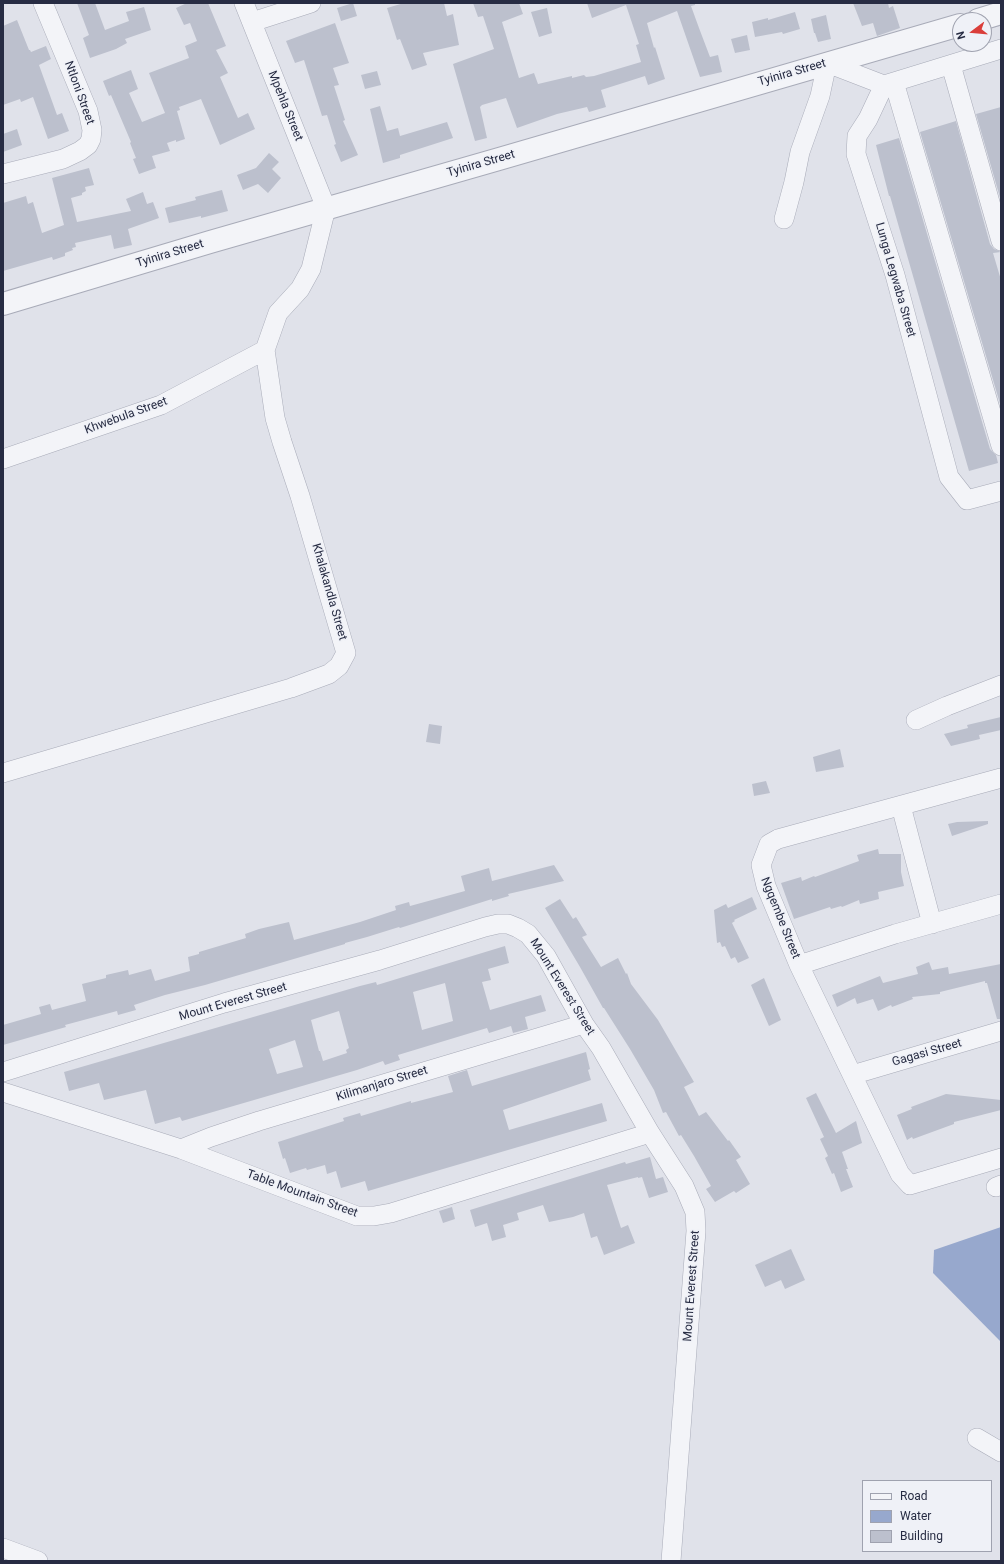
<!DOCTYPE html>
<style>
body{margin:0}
#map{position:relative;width:1004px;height:1564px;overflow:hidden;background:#e0e2ea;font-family:Roboto,sans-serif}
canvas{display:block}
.frame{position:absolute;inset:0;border:4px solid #272c43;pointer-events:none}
.legend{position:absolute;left:862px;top:1480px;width:130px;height:72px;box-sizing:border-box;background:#eff1f7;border:1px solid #9fa2af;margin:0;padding:5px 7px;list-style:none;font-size:12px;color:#272c43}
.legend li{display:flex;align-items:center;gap:8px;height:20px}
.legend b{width:20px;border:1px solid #9fa2af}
.north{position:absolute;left:952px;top:12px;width:40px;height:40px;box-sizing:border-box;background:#eff1f7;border:1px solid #9fa2af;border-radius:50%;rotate:254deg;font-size:11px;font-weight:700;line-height:16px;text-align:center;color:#272c43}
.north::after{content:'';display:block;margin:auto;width:14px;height:18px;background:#da3e3a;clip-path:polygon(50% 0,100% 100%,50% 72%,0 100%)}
</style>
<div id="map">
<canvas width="1004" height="1564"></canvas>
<div class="frame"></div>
<ul class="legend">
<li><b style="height:5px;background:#f3f4f8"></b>Road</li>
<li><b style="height:11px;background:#97a8cd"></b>Water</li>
<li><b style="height:11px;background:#bcc0cd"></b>Building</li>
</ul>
<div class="north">N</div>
</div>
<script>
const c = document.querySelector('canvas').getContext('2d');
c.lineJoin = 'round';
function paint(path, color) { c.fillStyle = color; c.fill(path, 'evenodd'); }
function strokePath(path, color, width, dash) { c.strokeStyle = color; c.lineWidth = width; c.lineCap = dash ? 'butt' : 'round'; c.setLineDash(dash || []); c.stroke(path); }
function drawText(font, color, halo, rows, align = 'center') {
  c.font = font + ' Roboto,sans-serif'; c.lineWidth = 3; c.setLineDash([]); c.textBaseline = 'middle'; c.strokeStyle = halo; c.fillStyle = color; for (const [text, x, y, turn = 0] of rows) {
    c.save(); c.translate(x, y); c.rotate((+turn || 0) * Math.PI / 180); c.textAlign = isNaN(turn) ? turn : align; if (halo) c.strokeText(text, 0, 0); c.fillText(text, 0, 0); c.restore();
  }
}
paint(new Path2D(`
 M 1001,1227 L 1001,1342 L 933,1273 L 934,1250 Z`), '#97a8cd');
paint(new Path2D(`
 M 77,3 L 95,3 L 105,30 L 129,21 L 126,12 L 144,7 L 151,30 L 125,39 L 127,43 L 116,49 L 90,58 L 83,38 L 89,35 Z
 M 187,3 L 208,3 L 226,46 L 216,50 L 228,73 L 220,77 L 238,118 L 248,113 L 255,129 L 220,145 L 201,99 L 179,107 L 180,110 L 177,111 L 185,139 L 176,142 L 176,140 L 167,143 L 170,151 L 152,156 L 156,168 L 139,174 L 133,159 L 136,158 L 130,143 L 131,142 L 111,95 L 109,96 L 103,81 L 131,70 L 138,89 L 129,93 L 142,122 L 165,113 L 149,73 L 189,58 L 185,46 L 197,41 L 190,23 L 184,25 L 176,8 Z
 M 353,3 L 357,16 L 341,21 L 337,8 Z
 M 404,3 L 444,3 L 447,16 L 453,14 L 459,45 L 423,53 L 427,65 L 412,70 L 400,39 L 397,40 L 387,8 Z
 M 473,3 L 519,3 L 523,14 L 502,22 L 519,78 L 534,73 L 538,84 L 572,76 L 572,78 L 584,75 L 586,77 L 594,76 L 641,62 L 636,45 L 639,44 L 626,5 L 592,18 L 587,3 L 695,3 L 695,5 L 691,6 L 699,28 L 710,57 L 718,55 L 722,72 L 700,77 L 677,11 L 647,23 L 654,48 L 655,47 L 665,79 L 648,85 L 645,76 L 601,90 L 606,107 L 589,112 L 587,107 L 557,114 L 517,128 L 506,98 L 482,105 L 480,107 L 487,138 L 475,141 L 453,64 L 494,49 L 483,16 L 478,17 Z
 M 853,3 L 888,3 L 889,8 L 893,6 L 900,28 L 877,36 L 873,23 L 862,26 Z
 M 547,8 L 552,33 L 539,37 L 531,12 Z
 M 795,12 L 800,29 L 783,34 L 782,32 L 755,37 L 752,22 L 768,18 L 768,20 Z
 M 826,15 L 831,39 L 818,42 L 815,33 L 814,33 L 811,19 Z
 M 17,20 L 29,50 L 30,50 L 31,52 L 46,46 L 51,59 L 39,65 L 57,115 L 62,113 L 69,131 L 48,139 L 33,97 L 21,102 L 20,99 L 3,105 L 3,26 Z
 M 335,23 L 349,63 L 333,68 L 339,85 L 334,86 L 345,120 L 343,121 L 358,155 L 341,162 L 334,145 L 336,144 L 327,115 L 322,116 L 304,60 L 295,63 L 286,41 Z
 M 747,35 L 750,50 L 735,53 L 731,39 Z
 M 377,71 L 381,85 L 365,89 L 361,75 Z
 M 380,106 L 387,131 L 398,128 L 400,136 L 447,122 L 453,138 L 400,155 L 400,158 L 383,163 L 370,109 Z
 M 1001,107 L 1001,201 L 976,114 Z
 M 956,121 L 990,244 L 994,249 L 1001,252 L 993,253 L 1001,280 L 1001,407 L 920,132 Z
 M 17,129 L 22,145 L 3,152 L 3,134 Z
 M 899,138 L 990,449 L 996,455 L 998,463 L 969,471 L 890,196 L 889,196 L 876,145 Z
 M 269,153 L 279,162 L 272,169 L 281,178 L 268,193 L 258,184 L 243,190 L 237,175 L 256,168 Z
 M 89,168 L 94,185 L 85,187 L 86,191 L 82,193 L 82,195 L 71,198 L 77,222 L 131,211 L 126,199 L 143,192 L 147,204 L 153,202 L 159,218 L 128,229 L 132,245 L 114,249 L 111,235 L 75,243 L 76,247 L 72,248 L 73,250 L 65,253 L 65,256 L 53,260 L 52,257 L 3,271 L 3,203 L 26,196 L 28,204 L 33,202 L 42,233 L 64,225 L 52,178 Z
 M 222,190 L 228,211 L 201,218 L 201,216 L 169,223 L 165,208 L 196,200 L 195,197 Z
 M 1001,717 L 1001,730 L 979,735 L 980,739 L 951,746 L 944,734 L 968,728 L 967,725 Z
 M 429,724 L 442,726 L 440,744 L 426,742 Z
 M 840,749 L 844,767 L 816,772 L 813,757 Z
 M 766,781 L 770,793 L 754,796 L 752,784 Z
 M 988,821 L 988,824 L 952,836 L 948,824 L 957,822 Z
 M 878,849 L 879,854 L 901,854 L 901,872 L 904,886 L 878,892 L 879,899 L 860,904 L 859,900 L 842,907 L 841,906 L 831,909 L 830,907 L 794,919 L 781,883 L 801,877 L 802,881 L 814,876 L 815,877 L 859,861 L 857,855 Z
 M 554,865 L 564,881 L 508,894 L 509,896 L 492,901 L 492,899 L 400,928 L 399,927 L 367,937 L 345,943 L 345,944 L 205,985 L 165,995 L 134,1005 L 136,1010 L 118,1015 L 117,1011 L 65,1025 L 66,1027 L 3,1045 L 3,1025 L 41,1014 L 39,1007 L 50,1004 L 52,1010 L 86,1001 L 82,984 L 106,978 L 106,975 L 128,970 L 129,975 L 151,969 L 155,981 L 190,971 L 188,957 L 199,954 L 199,952 L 246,938 L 245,934 L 259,929 L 289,922 L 294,940 L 360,922 L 396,910 L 395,906 L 409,902 L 410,906 L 465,891 L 461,876 L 489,868 L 492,881 Z
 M 752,897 L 757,909 L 734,920 L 735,921 L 732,923 L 749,958 L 738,963 L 735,957 L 731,959 L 725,946 L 722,947 L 720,942 L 717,943 L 714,910 L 726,904 L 728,908 Z
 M 560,899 L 573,919 L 576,917 L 587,935 L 582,937 L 601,967 L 618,958 L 626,974 L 627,973 L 631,984 L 658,1020 L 694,1082 L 684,1087 L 699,1116 L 706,1112 L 728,1141 L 729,1140 L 741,1157 L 736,1160 L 750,1184 L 736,1193 L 734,1191 L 715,1202 L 706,1189 L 711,1186 L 694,1156 L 681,1135 L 679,1136 L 666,1112 L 663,1113 L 654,1090 L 630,1049 L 604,1008 L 603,1008 L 580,967 L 545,908 Z
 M 505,946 L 509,963 L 488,969 L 491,980 L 482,982 L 490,1010 L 541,995 L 546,1011 L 525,1017 L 528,1029 L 513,1033 L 511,1026 L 489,1033 L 487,1028 L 398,1055 L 400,1060 L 385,1065 L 383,1061 L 357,1070 L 182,1121 L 180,1117 L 155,1124 L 146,1090 L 104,1100 L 99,1083 L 69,1091 L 64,1072 L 360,986 L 376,982 L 377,985 ZM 445,983 L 453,1021 L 422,1030 L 413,992 ZM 339,1011 L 349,1048 L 346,1050 L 347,1053 L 323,1061 L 320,1051 L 319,1051 L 311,1020 ZM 295,1040 L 303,1067 L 277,1074 L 269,1049 Z
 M 929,962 L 932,970 L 948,967 L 949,974 L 1001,964 L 1001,1019 L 997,1019 L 987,983 L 985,983 L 985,981 L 940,992 L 940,994 L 912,997 L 913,999 L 892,1007 L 891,1005 L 878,1011 L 873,999 L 857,1004 L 855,998 L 837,1007 L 832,995 L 880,976 L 883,983 L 918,974 L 916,967 Z
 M 764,978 L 781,1020 L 769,1026 L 751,985 Z
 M 586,1052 L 590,1069 L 588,1070 L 591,1080 L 503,1110 L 509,1130 L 602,1103 L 607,1121 L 368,1191 L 365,1181 L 341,1188 L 336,1171 L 327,1174 L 325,1165 L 307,1170 L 306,1168 L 290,1173 L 285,1158 L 283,1159 L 278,1142 L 344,1121 L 343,1118 L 360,1113 L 361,1116 L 411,1101 L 411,1103 L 453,1092 L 448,1076 L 467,1070 L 472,1086 Z
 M 816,1093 L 836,1133 L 856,1121 L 862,1143 L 842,1152 L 848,1169 L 846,1169 L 853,1187 L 841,1192 L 834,1173 L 832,1174 L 825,1158 L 828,1156 L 820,1139 L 824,1137 L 806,1098 Z
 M 946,1094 L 1001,1100 L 1001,1110 L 954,1122 L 954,1124 L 913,1139 L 912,1137 L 907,1140 L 897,1115 L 912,1109 L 911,1107 Z
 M 650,1157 L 656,1179 L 663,1177 L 668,1192 L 649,1198 L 642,1177 L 638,1178 L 638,1177 L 607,1185 L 621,1228 L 628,1225 L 635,1243 L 604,1255 L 597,1236 L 591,1238 L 584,1213 L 573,1217 L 549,1222 L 543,1205 L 517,1213 L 519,1220 L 503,1225 L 506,1237 L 492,1241 L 487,1223 L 475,1227 L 470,1210 L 625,1162 L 626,1164 Z
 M 452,1207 L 455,1219 L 443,1223 L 439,1211 Z
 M 791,1249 L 805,1280 L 785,1289 L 781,1280 L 765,1287 L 755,1265 Z`), '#bcc0cd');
const minor = new Path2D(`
 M 252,22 L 311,3
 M 951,65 L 1001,241
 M 894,82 L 1001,446
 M 884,85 L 1001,49
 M 3,174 L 63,159 L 80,151 L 88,145 L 91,139 L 92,130 L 88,111 L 43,3
 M 784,219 L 794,182 L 800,152 L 820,96 L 827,63 L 884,85 L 868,119 L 857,136 L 856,154 L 895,275 L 949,477 L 967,500 L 1001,491
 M 3,459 L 161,405 L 265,350
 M 916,720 L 947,706 L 1001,685
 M 3,773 L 291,688 L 329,674 L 339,666 L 346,653 L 300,496 L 282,442 L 275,418 L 265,350 L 278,313 L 300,289 L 311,269 L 326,208 L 244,3
 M 1001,778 L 778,839 L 769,844 L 761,865 L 766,886 L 799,965 L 900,1174 L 910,1185 L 1001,1158
 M 901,806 L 932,924
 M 799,965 L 895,934 L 1001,904
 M 3,1072 L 224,1003 L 380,960 L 485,927 L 498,924 L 508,924 L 518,928 L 528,934 L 546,956 L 584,1024 L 601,1048 L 650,1133 L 684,1186 L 695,1212 L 696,1231 L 671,1561
 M 852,1075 L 1001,1031
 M 3,1092 L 181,1149 L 357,1216 L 374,1216 L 391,1213 L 650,1133
 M 181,1149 L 211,1137 L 259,1121 L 584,1024
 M 996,1187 L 1001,1185
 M 977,1438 L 1001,1452
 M 3,1548 L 38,1561`);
const tertiary = new Path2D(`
 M 978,20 L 1001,13
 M 3,304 L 210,242 L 499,159 L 960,25`);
strokePath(minor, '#a8abb8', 20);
strokePath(tertiary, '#a8abb8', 24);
strokePath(minor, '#f3f4f8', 19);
strokePath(tertiary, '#f3f4f8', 22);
drawText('12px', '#272c43', '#eff1f7', [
 ["Tyinira Street",792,73,-16],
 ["Ntloni Street",79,93,70],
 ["Mpehla Street",285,106,68],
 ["Tyinira Street",481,164,-16],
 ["Tyinira Street",170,254,-17],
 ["Lunga Legwaba Street",895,280,74],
 ["Khwebula Street",126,416,-20],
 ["Khalakandla Street",329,592,74],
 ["Ngqembe Street",780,918,68],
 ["Mount Everest Street",562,987,58],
 ["Mount Everest Street",233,1002,-16],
 ["Gagasi Street",927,1053,-16],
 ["Kilimanjaro Street",382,1084,-17],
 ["Table Mountain Street",302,1194,20],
 ["Mount Everest Street",692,1286,-86]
]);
</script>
